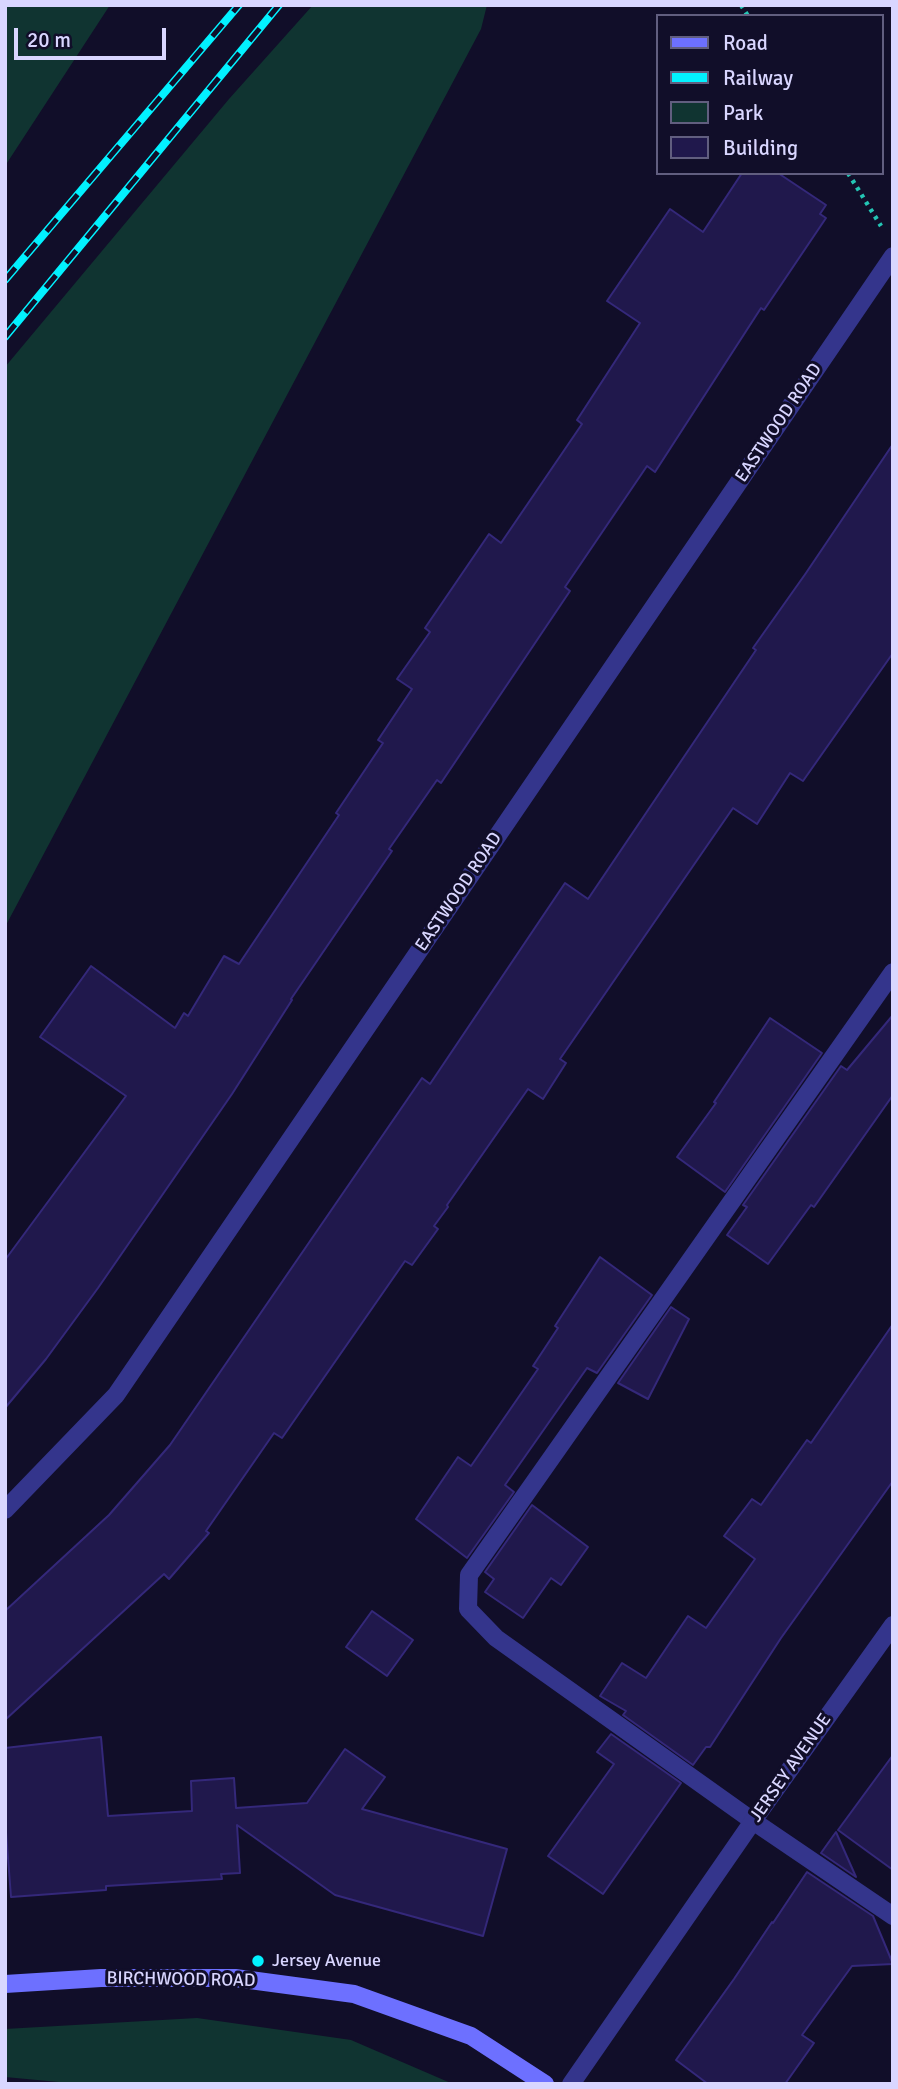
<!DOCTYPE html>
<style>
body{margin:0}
#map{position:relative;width:898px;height:2089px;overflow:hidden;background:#110e29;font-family:Signika,sans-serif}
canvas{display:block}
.frame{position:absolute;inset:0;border:7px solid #d9d6ff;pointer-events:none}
.legend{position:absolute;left:656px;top:14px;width:228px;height:161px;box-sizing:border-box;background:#110e29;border:2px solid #615e7f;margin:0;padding:9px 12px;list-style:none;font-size:21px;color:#d9d6ff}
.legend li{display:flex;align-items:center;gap:14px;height:35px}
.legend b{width:35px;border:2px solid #615e7f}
.scale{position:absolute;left:14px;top:28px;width:152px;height:32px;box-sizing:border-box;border:4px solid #d9d6ff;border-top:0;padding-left:9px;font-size:21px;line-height:24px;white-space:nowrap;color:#d9d6ff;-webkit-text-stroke:5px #110e29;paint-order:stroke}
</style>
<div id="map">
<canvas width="898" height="2089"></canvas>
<div class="frame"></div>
<ul class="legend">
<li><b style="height:9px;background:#6d70ff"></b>Road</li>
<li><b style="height:9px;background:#02f1ff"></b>Railway</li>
<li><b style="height:19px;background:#103431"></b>Park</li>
<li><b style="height:19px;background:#20184c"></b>Building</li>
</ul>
<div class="scale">20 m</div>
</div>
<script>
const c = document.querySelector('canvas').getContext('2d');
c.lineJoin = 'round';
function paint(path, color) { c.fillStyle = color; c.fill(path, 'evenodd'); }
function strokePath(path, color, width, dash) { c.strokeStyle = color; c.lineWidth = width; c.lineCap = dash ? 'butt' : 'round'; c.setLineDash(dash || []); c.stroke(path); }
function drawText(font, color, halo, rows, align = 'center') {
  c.font = font + ' Signika,sans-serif'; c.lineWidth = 6; c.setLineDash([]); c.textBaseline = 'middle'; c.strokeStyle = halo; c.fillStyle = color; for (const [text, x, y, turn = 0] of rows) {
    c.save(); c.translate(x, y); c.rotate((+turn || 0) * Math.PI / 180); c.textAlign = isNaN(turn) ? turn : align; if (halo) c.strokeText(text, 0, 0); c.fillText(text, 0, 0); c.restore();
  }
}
paint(new Path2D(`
 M 5,5 L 110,5 L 5,166 Z
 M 313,5 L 487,5 L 481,29 L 5,927 L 5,367 L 229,99 Z
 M 197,2018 L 351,2040 L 453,2084 L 80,2084 L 5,2077 L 5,2029 Z`), '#103431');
const building = new Path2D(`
 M 742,173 L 778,173 L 826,205 L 820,214 L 826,218 L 764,310 L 761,308 L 655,472 L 647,466 L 565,587 L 570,591 L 441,783 L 437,780 L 389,849 L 392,851 L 291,999 L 292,1000 L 232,1094 L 98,1288 L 46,1359 L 5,1408 L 5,1260 L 126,1096 L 40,1037 L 91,966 L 175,1028 L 184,1013 L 188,1016 L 224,956 L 239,964 L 339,815 L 336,813 L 383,743 L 378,740 L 412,689 L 397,679 L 430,632 L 425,628 L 489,534 L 501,543 L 582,424 L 577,420 L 640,323 L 607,301 L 670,209 L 703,232 Z
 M 893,444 L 893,653 L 803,781 L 790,773 L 757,824 L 733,808 L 560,1059 L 566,1063 L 543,1099 L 528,1089 L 447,1205 L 448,1207 L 434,1226 L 438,1229 L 412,1265 L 405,1261 L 282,1438 L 274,1433 L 206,1531 L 209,1533 L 169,1579 L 164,1574 L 5,1720 L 5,1611 L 109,1515 L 170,1445 L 422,1078 L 430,1084 L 565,883 L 588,899 L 756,650 L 753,648 L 806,573 Z
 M 893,1015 L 893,1095 L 814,1207 L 811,1205 L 768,1264 L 727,1235 L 747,1207 L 743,1205 L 841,1066 L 847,1070 Z
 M 770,1018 L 822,1053 L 725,1192 L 677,1157 L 716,1103 L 714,1102 Z
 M 600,1257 L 652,1295 L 597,1373 L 587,1368 L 505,1485 L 514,1492 L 467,1558 L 416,1519 L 458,1457 L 471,1466 L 538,1369 L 533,1366 L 558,1328 L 555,1326 Z
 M 671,1307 L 689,1319 L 648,1399 L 618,1383 Z
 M 893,1324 L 893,1481 L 781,1638 L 710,1747 L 706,1747 L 693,1765 L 623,1715 L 626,1711 L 600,1696 L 622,1663 L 646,1678 L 688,1616 L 706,1628 L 755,1559 L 724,1536 L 752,1499 L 761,1505 L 807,1440 L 811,1443 Z
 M 532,1505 L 588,1547 L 561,1585 L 551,1578 L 523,1618 L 485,1592 L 494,1579 L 485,1572 Z
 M 372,1611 L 413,1640 L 387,1676 L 346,1647 Z
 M 611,1734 L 681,1783 L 603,1894 L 548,1856 L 614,1764 L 597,1752 Z
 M 101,1737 L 108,1816 L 192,1811 L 191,1781 L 234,1778 L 236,1808 L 307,1803 L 345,1749 L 385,1777 L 362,1809 L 507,1849 L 483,1936 L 335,1895 L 237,1825 L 240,1873 L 221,1874 L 222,1879 L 106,1886 L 106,1890 L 11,1897 L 5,1819 L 5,1748 Z
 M 893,1755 L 893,1870 L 838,1830 Z
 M 836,1832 L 856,1877 L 821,1853 Z
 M 807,1872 L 873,1916 L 893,1964 L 852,1966 L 802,2035 L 814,2043 L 785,2084 L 708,2084 L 676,2060 L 734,1979 L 772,1922 L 773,1923 Z`);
paint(building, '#20184c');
strokePath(building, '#34287a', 2);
strokePath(new Path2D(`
 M 741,5 L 748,16
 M 848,173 L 881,226`), '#24c5b4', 4.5, [3.5, 5]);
strokePath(new Path2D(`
 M 893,972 L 469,1575 L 468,1609 L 496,1638 L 753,1821 L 893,1916`), '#34358c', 18);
strokePath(new Path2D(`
 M 5,1510 L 116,1395 L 893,256
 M 571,2084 L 753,1821 L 893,1625`), '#34358c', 18);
strokePath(new Path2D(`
 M 5,1984 L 101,1978 L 235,1978 L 354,1994 L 471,2036 L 545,2084`), '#6d70ff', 18);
const rail = new Path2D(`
 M 5,280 L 239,5
 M 5,337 L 279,5`);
strokePath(rail, '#02f1ff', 8);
strokePath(rail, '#110e29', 5, [16]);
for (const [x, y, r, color] of [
 [258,1961,7,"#02f1ff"]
]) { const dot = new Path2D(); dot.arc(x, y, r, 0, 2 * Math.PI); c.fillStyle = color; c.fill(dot); strokePath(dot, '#110e29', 2.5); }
drawText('18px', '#d9d6ff', '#110e29', [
 ["EASTWOOD ROAD",779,423,-56],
 ["EASTWOOD ROAD",459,892,-56],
 ["JERSEY AVENUE",791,1768,-55],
 ["BIRCHWOOD ROAD",181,1980,1]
]);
drawText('18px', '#d9d6ff', '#110e29', [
 ["Jersey Avenue",272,1961]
], 'left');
</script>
